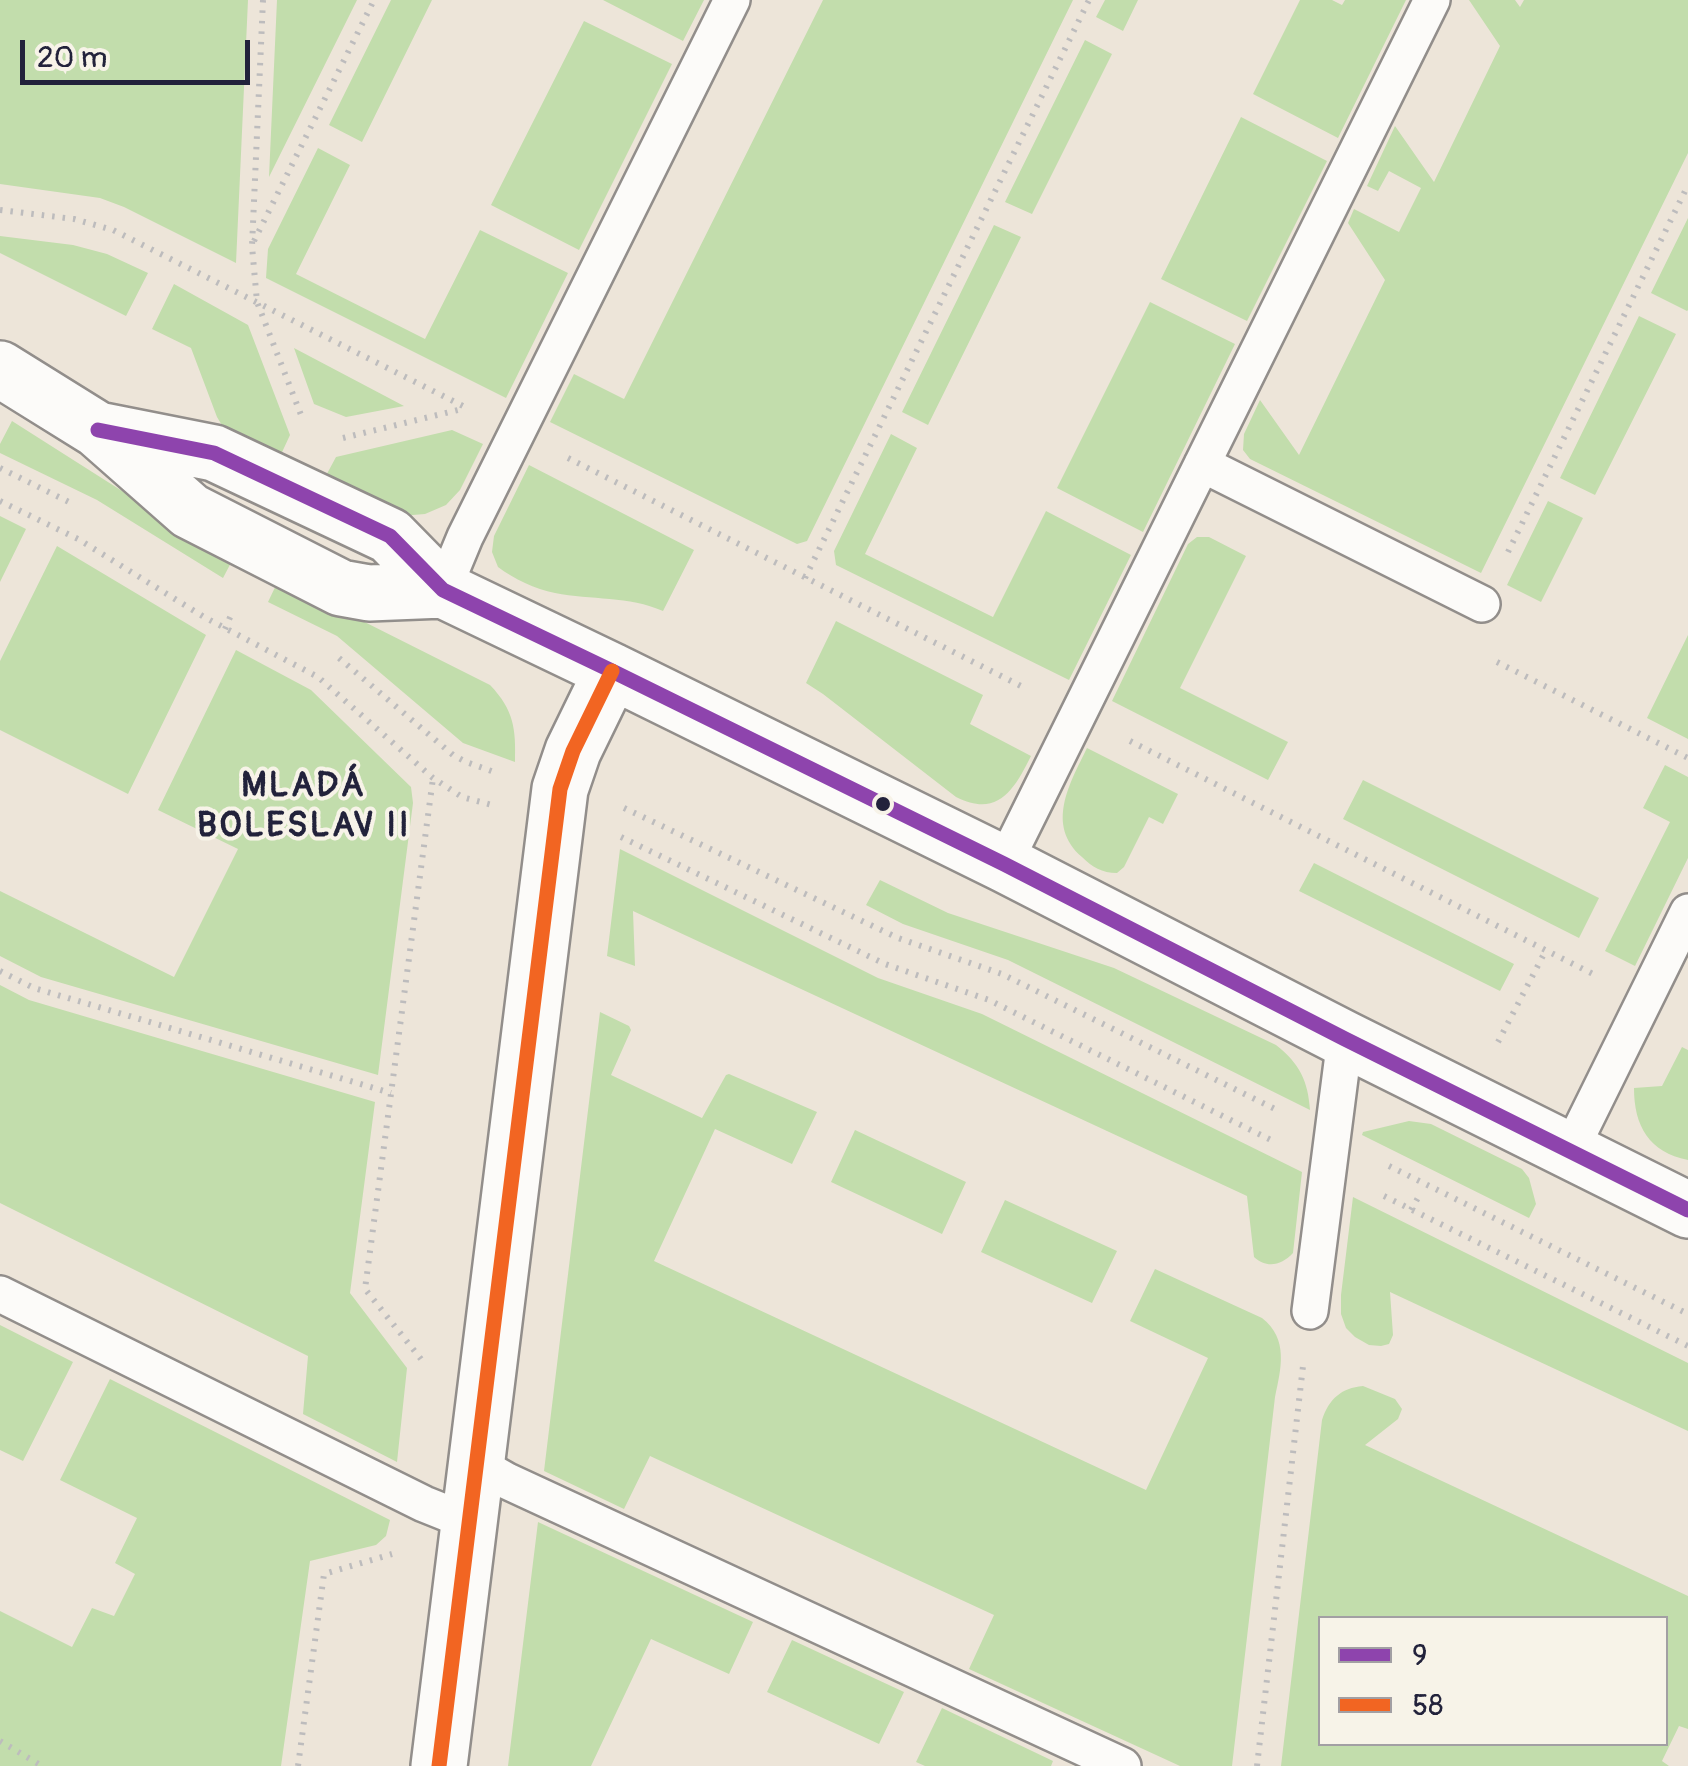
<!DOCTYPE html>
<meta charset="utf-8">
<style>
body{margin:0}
#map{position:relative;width:1688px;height:1766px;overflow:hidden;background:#ede5d9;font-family:Pangolin,sans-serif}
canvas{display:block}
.legend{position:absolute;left:1318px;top:1616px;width:350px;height:130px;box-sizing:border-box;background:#f7f3e8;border:2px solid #a29fa3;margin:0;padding:12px 18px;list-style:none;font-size:30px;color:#22223b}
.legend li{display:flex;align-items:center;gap:20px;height:50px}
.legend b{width:50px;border:2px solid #a29fa3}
.scale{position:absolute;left:20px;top:40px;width:230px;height:45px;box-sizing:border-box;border:5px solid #22223b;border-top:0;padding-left:12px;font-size:30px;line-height:35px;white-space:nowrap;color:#22223b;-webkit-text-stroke:8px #f7f3e8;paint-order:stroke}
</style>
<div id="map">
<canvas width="1688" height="1766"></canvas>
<ul class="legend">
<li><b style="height:12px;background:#8e44ad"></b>9</li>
<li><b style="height:12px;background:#f26522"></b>58</li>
</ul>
<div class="scale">20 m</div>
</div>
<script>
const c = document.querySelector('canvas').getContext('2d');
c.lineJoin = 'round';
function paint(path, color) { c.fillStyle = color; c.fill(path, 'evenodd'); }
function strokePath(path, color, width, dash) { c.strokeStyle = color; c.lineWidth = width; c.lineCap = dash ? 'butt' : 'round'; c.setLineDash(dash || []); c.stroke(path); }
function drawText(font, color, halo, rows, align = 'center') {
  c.font = font + ' Pangolin,sans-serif'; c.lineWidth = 8; c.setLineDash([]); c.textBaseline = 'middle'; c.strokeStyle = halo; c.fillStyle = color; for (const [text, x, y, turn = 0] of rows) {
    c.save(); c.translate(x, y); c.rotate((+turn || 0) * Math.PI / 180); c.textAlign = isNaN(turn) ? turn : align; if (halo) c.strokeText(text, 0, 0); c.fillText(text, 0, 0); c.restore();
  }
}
paint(new Path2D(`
 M 0,0 L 248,0 L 236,263 L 124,207 L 100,198 L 0,184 Z
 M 277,0 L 357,0 L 269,177 Z
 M 391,0 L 432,0 L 362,142 L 329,125 Z
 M 603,0 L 704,0 L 683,41 Z
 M 823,0 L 1073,0 L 807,541 L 797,544 L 550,422 L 574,374 L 624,399 Z
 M 1105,0 L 1138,0 L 1123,31 L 1096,17 Z
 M 1300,0 L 1332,0 L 1342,5 L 1345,0 L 1406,0 L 1338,138 L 1253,94 Z
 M 1469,0 L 1515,0 L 1520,7 L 1524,0 L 1688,0 L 1688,153 L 1481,573 L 1250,459 L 1243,450 L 1244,434 L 1260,400 L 1299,455 L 1385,280 L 1348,223 L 1354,209 L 1399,232 L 1421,188 L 1389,171 L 1378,191 L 1367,186 L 1395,126 L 1434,182 L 1500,46 Z
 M 584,21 L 672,64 L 579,250 L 491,205 Z
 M 1085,40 L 1112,54 L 1032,214 L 1005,202 Z
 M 1241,117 L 1327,161 L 1247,321 L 1161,279 Z
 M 318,148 L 350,165 L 296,274 L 425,339 L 480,230 L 568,273 L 506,398 L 266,278 L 268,249 Z
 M 1688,218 L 1688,310 L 1687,311 L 1651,293 Z
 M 994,225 L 1021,237 L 928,425 L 902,412 Z
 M 0,236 L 73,245 L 107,254 L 148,273 L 126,316 L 0,253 Z
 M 174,284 L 248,325 L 290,435 L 277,463 L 226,432 L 217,417 L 191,348 L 152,329 Z
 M 1150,302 L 1235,344 L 1143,532 L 1057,488 Z
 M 1639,316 L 1676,334 L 1595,495 L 1560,478 Z
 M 294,348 L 404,406 L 346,417 L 314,404 Z
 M 12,421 L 196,538 L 234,557 L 223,578 L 97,500 L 0,453 L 0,444 Z
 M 452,430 L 483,444 L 460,490 L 446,505 L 425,514 L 400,516 L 322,483 L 336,457 Z
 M 891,434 L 917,448 L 865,554 L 993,617 L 1046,511 L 1131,555 L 1069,680 L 836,565 L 834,551 Z
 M 529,465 L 694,550 L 663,611 C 629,596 591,600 555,593 C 535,589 514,579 498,567 L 492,552 L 494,536 Z
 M 1548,501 L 1583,518 L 1541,602 L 1507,585 Z
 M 0,516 L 26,529 L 0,582 Z
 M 1197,537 L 1209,537 L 1246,556 L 1180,688 L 1288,742 L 1268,780 L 1112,701 L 1188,544 Z
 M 57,546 L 206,635 L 128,794 L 0,730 L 0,661 Z
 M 279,579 L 490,685 C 514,710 516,729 515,762 L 463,743 L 337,636 L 268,602 Z
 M 836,621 L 983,695 L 970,724 L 1031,756 C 1014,790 998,818 956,797 L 823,694 L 806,683 Z
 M 1688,635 L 1688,739 L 1647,718 Z
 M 236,650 L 311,690 L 411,787 L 413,803 L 378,1075 L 41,977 L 0,956 L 0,891 L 174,977 L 238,849 L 158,810 Z
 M 1087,748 L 1178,794 L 1163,824 L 1149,817 L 1124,867 L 1117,873 C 1102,873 1092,867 1082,857 C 1045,825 1070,783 1087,748 Z
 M 1665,765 L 1688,777 L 1688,858 L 1635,966 L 1605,951 L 1670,822 L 1643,808 Z
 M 1363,780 L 1599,898 L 1579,938 L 1343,819 Z
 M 620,849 L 878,978 L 982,1014 L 1302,1172 L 1293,1253 C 1282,1265 1267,1269 1254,1257 L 1247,1196 L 633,911 L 635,966 L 607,956 Z
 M 1314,863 L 1514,964 L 1500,991 L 1299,891 Z
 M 880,880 L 948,913 L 1114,968 L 1276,1045 C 1300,1064 1308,1081 1310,1110 L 1008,960 L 903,924 L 866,905 Z
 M 0,985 L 29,1000 L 375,1102 L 350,1293 L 407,1368 L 397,1462 L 303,1414 L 308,1356 L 0,1203 Z
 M 600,1012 L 629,1026 L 631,1030 L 611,1075 L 702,1118 L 726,1075 L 729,1074 L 817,1112 L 792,1164 L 715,1129 L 654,1261 L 1146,1490 L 1208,1358 L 1130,1321 L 1155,1269 L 1262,1318 C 1289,1339 1281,1369 1275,1397 L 1232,1766 L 1180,1766 L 969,1669 L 994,1615 L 650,1456 L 624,1509 L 544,1471 Z
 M 1682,1047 L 1688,1050 L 1688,1160 C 1649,1152 1634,1126 1634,1088 L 1662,1086 Z
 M 1409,1121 L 1431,1124 L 1522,1169 L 1529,1178 L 1536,1204 L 1529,1218 L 1362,1135 L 1363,1132 Z
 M 855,1130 L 966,1182 L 942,1234 L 831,1182 Z
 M 1353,1197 L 1688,1363 L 1688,1431 L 1390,1292 L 1393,1335 L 1389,1344 L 1381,1346 L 1369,1345 L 1355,1337 L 1346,1328 L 1341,1314 L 1341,1295 Z
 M 1005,1200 L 1117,1251 L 1092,1303 L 981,1252 Z
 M 0,1325 L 73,1362 L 23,1461 L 0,1450 Z
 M 110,1379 L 390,1520 L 386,1536 L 376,1545 L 310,1561 L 281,1766 L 0,1766 L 0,1611 L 72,1647 L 92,1608 L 114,1616 L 135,1574 L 115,1563 L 137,1518 L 60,1480 Z
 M 1363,1386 L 1395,1399 L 1402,1409 L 1398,1419 L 1365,1445 L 1688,1596 L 1688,1729 L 1679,1726 L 1662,1761 L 1669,1766 L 1281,1766 L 1322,1420 C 1329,1399 1341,1388 1363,1386 ZM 1320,1618 L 1666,1618 L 1666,1744 L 1320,1744 Z
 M 538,1522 L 753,1622 L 729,1674 L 651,1639 L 591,1766 L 508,1766 Z
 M 792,1640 L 904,1692 L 879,1744 L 767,1692 Z
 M 942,1708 L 1053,1761 L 1051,1766 L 925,1766 L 916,1762 Z`), '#c2ddac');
const lane = new Path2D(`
 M 1202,464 L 1482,604
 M 443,590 L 465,537 L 732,0
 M 1004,864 L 1432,0
 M 1570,1151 L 1688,912
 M 0,1294 L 424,1504 L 469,1522
 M 1310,1311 L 1345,1039
 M 477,1464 L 507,1481 L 1123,1766`);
const street = new Path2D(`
 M 0,369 L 98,430 L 190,511 L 341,588 L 369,593 L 443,590
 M 98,430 L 214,453 L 390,536 L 443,590 L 612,671 L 1004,864 L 1345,1039 L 1688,1210
 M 439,1766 L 560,789 L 573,751 L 612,671`);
strokePath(lane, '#928e8b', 40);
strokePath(street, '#928e8b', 60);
strokePath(new Path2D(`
 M 263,0 L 252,246 L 257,302 L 303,420
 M 0,210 L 74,219 L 113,230 L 467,408
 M 254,241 L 374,0
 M 343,438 L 462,409
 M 568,458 L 1025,688
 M 0,468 L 73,504
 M 0,501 L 78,539 L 204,617 L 318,677 L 433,778 L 462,797 L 492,805
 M 1508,552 L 1688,185
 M 805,578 L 1089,0
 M 225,629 L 231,615
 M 339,658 L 453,755 L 466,762 L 497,773
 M 1497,662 L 1688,758
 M 1130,741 L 1593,974
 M 624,808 L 898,938 L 1002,974 L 1279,1111
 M 621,837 L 885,964 L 989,1000 L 1275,1142
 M 0,971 L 34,988 L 391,1093
 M 1498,1042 L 1546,950
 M 1389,1166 L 1688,1314
 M 1384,1196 L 1688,1346
 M 1411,1210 L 1419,1196
 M 421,1359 L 365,1289 L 433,778
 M 0,1741 L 42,1766
 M 298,1766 L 324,1574 L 392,1554
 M 1257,1766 L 1303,1366`), '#bdbcbd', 6, [2.5, 8]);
strokePath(lane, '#fcfbf9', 35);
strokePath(street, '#fcfbf9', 55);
strokePath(new Path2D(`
 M 98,430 L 214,453 L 390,536 L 443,590 L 612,671 L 1004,864 L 1345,1039 L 1688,1210`), '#8e44ad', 15);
strokePath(new Path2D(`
 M 439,1766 L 560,789 L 573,751 L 612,671`), '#f26522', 15);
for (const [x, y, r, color] of [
 [883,804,9,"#22223b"]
]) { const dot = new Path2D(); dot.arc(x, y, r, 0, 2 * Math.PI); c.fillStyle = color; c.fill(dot); strokePath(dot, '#f7f3e8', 4); }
c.letterSpacing = '2.5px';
drawText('bold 35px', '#22223b', '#f7f3e8', [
 ["MLADÁ",304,787],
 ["BOLESLAV II",304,827]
]);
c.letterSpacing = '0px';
</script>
